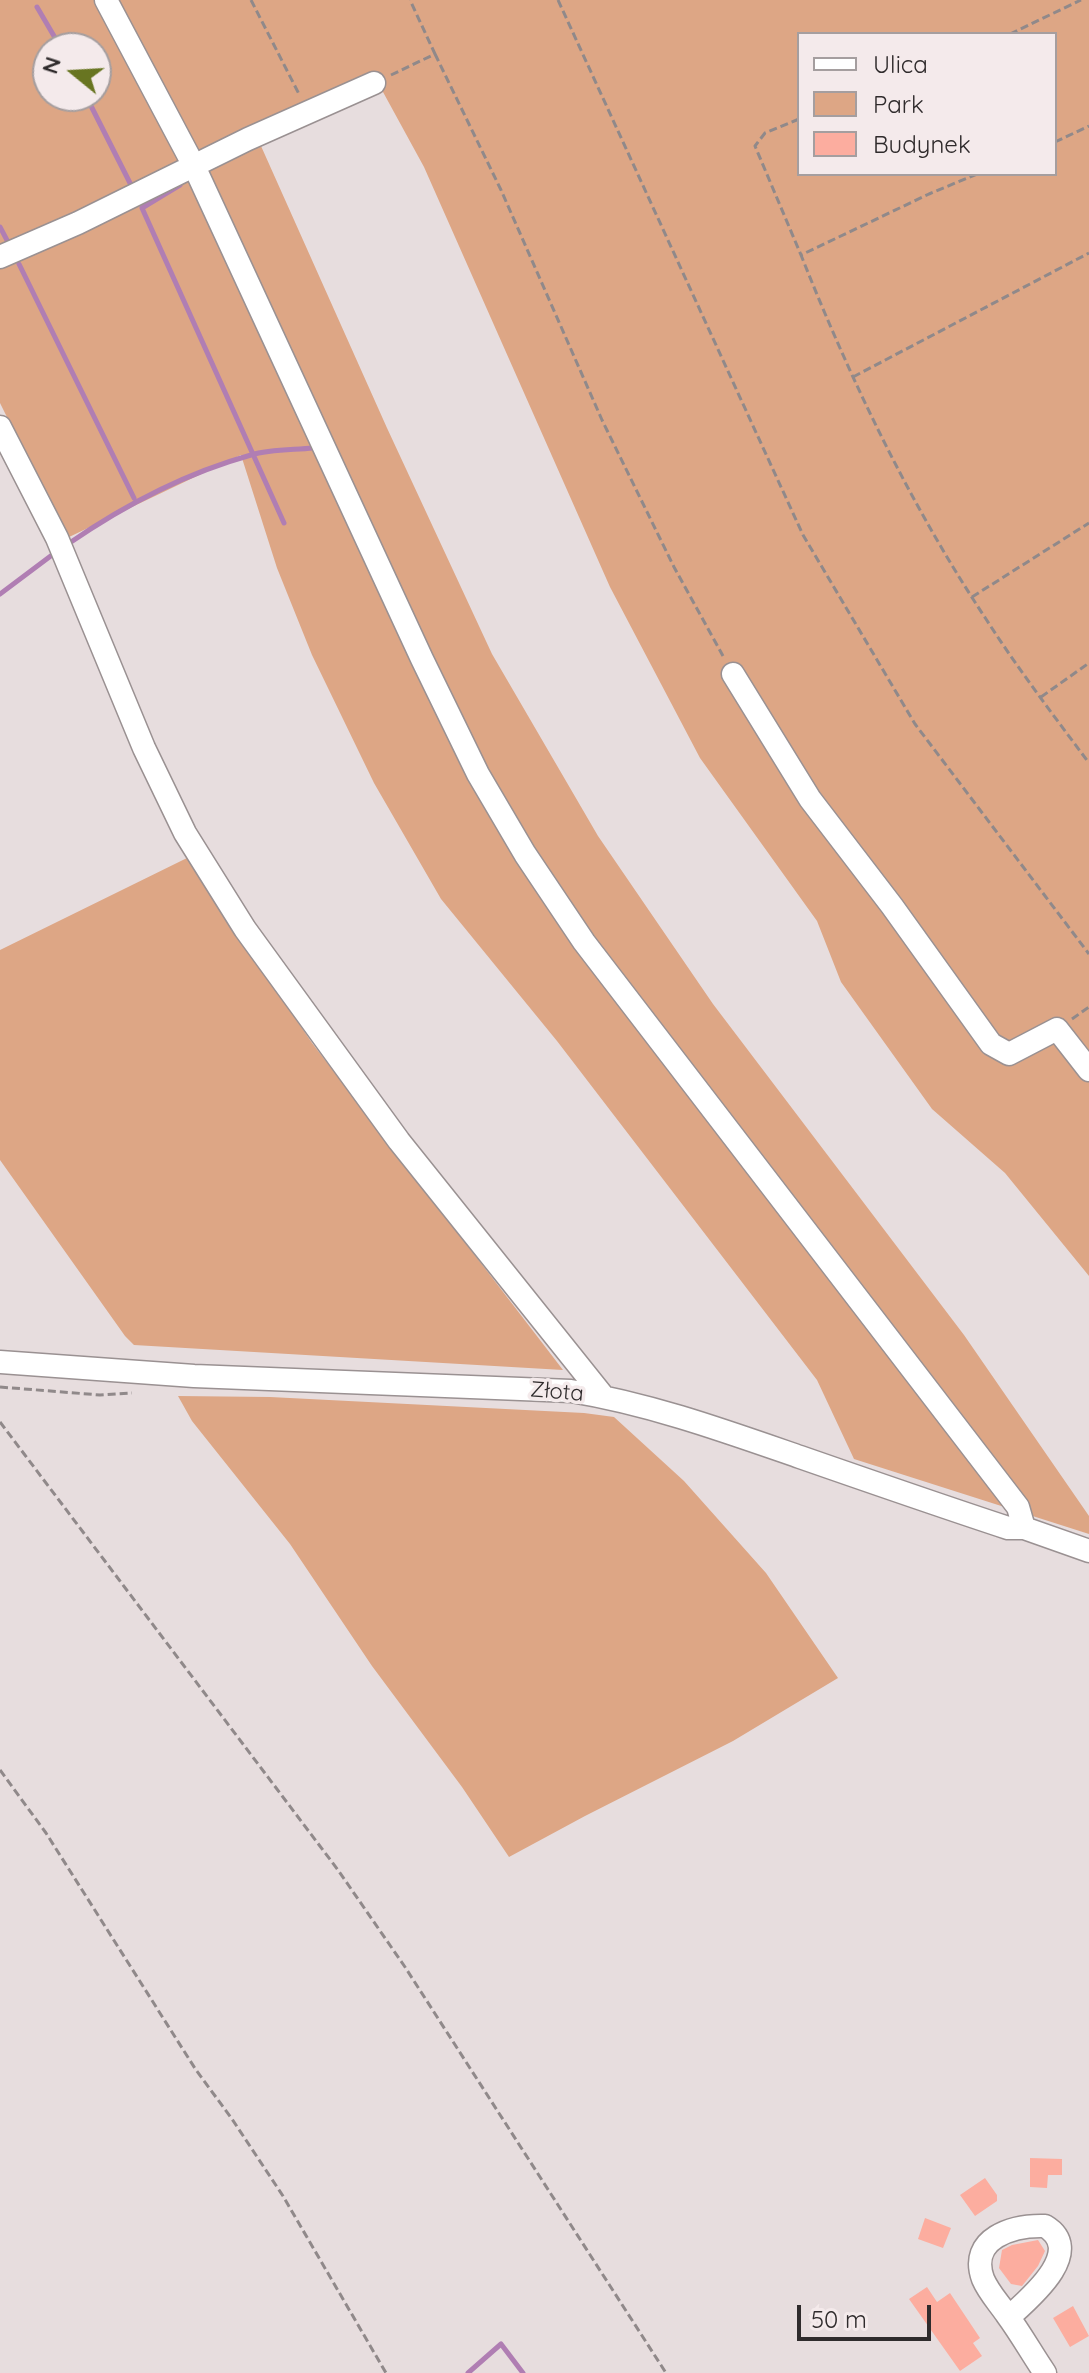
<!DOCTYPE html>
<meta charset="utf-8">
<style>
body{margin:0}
#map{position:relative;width:1089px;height:2373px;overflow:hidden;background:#e7ddde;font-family:Quicksand,sans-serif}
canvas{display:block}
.legend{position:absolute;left:797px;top:32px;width:260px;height:144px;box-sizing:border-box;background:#f4eaeb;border:2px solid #a59e9f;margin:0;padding:10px 14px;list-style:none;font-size:24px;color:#2f2b2c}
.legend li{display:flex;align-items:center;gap:16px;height:40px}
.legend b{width:40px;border:2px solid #a59e9f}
.north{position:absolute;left:32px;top:32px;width:80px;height:80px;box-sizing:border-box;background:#f4eaeb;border:2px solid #a59e9f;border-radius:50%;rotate:288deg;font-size:22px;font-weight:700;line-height:32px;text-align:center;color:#2f2b2c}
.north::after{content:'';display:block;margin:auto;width:28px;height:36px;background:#687521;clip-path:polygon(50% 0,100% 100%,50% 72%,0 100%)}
.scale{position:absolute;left:797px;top:2305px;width:134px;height:36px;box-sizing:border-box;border:4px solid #2f2b2c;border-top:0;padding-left:10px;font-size:24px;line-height:28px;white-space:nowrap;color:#2f2b2c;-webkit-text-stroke:6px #f4eaeb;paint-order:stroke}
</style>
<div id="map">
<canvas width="1089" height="2373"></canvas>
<ul class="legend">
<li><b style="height:10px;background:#fff"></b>Ulica</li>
<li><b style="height:22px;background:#dda685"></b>Park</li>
<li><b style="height:22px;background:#fcad9f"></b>Budynek</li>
</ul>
<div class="north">N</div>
<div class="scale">50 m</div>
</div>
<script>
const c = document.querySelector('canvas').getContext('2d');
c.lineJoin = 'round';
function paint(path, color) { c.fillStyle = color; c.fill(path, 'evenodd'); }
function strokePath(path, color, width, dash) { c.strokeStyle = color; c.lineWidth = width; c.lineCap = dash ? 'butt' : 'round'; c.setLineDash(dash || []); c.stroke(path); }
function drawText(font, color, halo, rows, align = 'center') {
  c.font = font + ' Quicksand,sans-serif'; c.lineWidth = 7; c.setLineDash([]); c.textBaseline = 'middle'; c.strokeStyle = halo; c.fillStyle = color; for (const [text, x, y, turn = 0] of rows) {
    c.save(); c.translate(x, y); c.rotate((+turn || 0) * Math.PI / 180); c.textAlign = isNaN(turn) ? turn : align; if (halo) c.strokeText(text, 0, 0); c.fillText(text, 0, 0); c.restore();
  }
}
paint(new Path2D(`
 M 0,0 L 1089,0 L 1089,1276 L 1005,1173 L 932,1109 L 841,982 L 817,921 L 700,758 L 610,587 L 424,167 L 383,92 L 261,146 L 387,428 L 492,654 L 598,836 L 713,1004 L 964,1335 L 1089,1516 L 1089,1534 L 854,1459 L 817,1380 L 557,1041 L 441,899 L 374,783 L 312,655 L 277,568 L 241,455 L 67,538 L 0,403 ZM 799,34 L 1055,34 L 1055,174 L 799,174 ZM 48,48 L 96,48 L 96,96 L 48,96 Z
 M 187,858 L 312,1043 L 563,1370 L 134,1345 L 125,1336 L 0,1160 L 0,950 Z
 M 178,1396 L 270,1397 L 584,1413 L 614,1417 L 684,1481 L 766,1573 L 838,1678 L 733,1741 L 585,1816 L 509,1857 L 462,1787 L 372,1666 L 290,1544 L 192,1421 Z`), '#dda685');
strokePath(new Path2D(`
 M 37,7 L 61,48
 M 86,96 L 131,185
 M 180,185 L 142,208 L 284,523
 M 0,227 L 10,246
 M 19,264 L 134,498
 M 68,544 C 123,506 186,473 251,455 C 270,449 293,450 313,448
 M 0,594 L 56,552
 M 468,2373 L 501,2344 L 523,2373`), '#b07eb3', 5);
paint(new Path2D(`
 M 1030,2158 L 1062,2159 L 1062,2175 L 1048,2175 L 1047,2188 L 1030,2187 Z
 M 985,2178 L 997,2195 L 997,2201 L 975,2216 L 960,2195 Z
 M 925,2218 L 951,2228 L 943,2248 L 918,2239 Z
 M 1038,2240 L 1045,2251 L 1038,2266 L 1022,2286 L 1011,2284 L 999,2268 L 1002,2250 L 1012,2245 Z
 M 927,2287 L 937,2302 L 950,2293 L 980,2338 L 973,2343 L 982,2356 L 960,2371 L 909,2299 Z
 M 1073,2306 L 1089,2336 L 1070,2347 L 1053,2318 Z`), '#fcad9f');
const minor = new Path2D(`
 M 106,0 L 194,166 L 422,659 L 478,774 L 525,854 L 584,942 L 1018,1507 L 1024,1528
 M 0,257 L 78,223 L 248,139 L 374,83
 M 0,427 L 57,538 L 144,748 L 185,833 L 245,929 L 399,1141 L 603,1396
 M 733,674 L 810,799 L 892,906 L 991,1044 L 1009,1054 L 1057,1029 L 1089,1070
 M 0,1362 L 194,1376 L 571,1391 C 650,1404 725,1431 800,1457 C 869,1481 938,1505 1008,1528 L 1024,1528 L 1089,1551
 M 1009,2317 C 1029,2299 1087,2251 1045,2226 C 1013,2225 968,2238 983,2279 C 989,2293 999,2303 1007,2315 C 1021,2334 1032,2354 1045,2373`);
strokePath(minor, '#9a9192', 25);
strokePath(new Path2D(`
 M 251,0 L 300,96
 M 558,0 L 803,535 L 915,724 L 1089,954
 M 1010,34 L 1081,0
 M 435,54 L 501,190 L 602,420 L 674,567 L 723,656
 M 391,75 L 435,54 L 410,0
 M 799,119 L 765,133 L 755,146 L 801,255
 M 1055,142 L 1089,126
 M 977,174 L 929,194 L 801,255 C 851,381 911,506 986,619 C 1018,669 1054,716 1089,763
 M 853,377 L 1089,253
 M 972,597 L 1089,523
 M 1041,697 L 1089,663
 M 1072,1019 L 1089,1007
 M 0,1387 L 100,1395 L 132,1393
 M 0,1422 L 338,1870 L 405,1967 L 666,2373
 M 0,1770 L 46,1833 L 196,2070 L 232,2119 L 283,2196 L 386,2373`), '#90898a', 3, [8, 4]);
strokePath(minor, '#fff', 22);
drawText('22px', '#2f2b2c', '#f4eaeb', [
 ["Złota",557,1392,5]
]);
</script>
